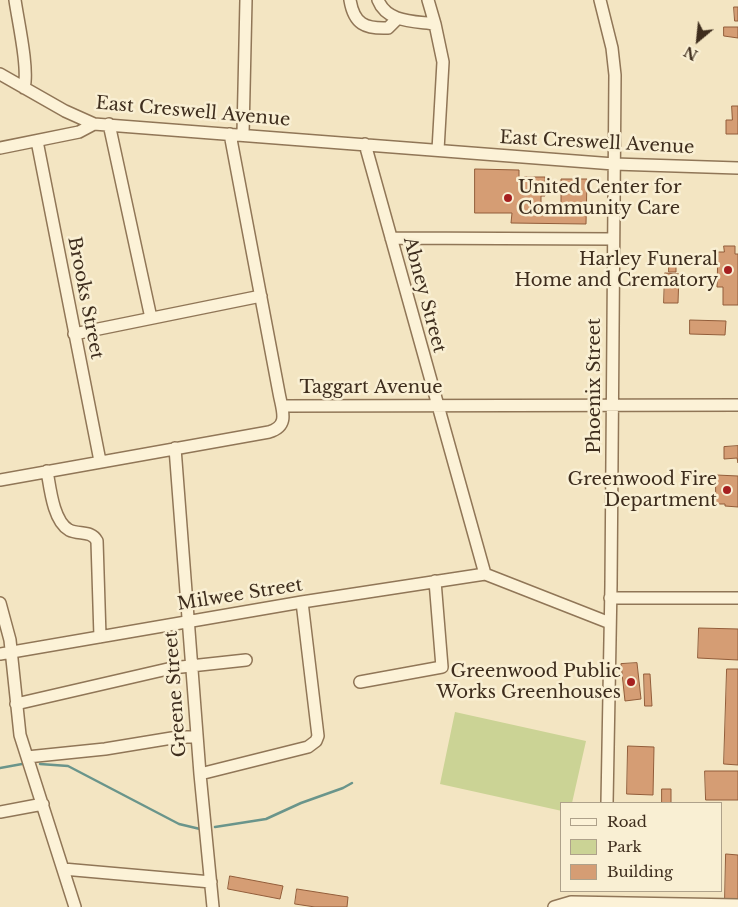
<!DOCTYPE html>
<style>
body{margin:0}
#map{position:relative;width:738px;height:907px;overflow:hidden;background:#f3e5c2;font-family:"Libre Baskerville",serif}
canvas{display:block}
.legend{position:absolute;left:560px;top:802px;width:162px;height:90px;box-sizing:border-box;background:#f9efd3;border:1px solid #aea18a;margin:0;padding:6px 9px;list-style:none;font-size:15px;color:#3e2d1d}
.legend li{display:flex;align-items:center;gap:10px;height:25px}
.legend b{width:25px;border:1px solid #aea18a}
.north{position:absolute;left:673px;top:15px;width:50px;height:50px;-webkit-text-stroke:4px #f9efd3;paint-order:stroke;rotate:208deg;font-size:14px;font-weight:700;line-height:20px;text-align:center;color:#3e2d1d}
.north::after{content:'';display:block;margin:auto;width:18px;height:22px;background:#3e2d1d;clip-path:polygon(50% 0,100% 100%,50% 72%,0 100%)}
</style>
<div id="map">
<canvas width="738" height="907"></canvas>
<ul class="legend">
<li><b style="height:6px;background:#fcf2d7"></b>Road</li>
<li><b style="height:14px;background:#cbd395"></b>Park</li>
<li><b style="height:14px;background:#d59d74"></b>Building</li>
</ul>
<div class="north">N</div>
</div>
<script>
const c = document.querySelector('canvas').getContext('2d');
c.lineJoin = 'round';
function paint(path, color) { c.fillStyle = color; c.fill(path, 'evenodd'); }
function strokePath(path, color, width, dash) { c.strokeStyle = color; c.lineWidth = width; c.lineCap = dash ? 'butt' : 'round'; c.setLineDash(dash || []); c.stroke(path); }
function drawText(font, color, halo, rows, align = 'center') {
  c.font = font + ' "Libre Baskerville",serif'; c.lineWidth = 5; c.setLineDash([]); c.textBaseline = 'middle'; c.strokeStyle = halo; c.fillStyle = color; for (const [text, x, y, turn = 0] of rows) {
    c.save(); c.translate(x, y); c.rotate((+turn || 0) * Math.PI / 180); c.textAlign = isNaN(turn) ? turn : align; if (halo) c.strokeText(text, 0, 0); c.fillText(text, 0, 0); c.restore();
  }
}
paint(new Path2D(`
 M 455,712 L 586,741 L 572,803 L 562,803 L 562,811 L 440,784 Z`), '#cbd395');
strokePath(new Path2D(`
 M 40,764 L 68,766 L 179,824 L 200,829
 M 0,768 L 22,764
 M 215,827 L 266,819 L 301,803 L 343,788 L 352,783`), '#6a958b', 2.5);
const building = new Path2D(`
 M 734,7 L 738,7 L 738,21 L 735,21 Z
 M 724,27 L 738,27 L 738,38 L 724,36 Z
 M 732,106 L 738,106 L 738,134 L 726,134 L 726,120 L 732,120 Z
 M 475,169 L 519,170 L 519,186 L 524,186 L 524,177 L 545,177 L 545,196 L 541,196 L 541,207 L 561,207 L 561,179 L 587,179 L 586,224 L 511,223 L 512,213 L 475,213 Z
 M 724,246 L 735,246 L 735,254 L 738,254 L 738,305 L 723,305 L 723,287 L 717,287 L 718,252 L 724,252 Z
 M 669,264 L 676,265 L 676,272 L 669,272 Z
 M 665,273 L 679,274 L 678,303 L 664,303 Z
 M 690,320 L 726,321 L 725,335 L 690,334 Z
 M 738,446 L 738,463 L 737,458 L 724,459 L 724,447 Z
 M 716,475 L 738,476 L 738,507 L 725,506 L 725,504 L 716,504 Z
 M 699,628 L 738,629 L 738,660 L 698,658 Z
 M 637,663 L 641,699 L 625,701 L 621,664 Z
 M 727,669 L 738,669 L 738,765 L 724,764 Z
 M 644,674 L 650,674 L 652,706 L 645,706 Z
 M 628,746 L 654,747 L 653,795 L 627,794 Z
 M 705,771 L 738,771 L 738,800 L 706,800 Z
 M 662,789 L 671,789 L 671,803 L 662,803 Z
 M 726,854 L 738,855 L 738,899 L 725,899 Z
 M 230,876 L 283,886 L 280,899 L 228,889 Z
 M 297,889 L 348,897 L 347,907 L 315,907 L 295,904 Z`);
paint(building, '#d59d74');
strokePath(building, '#925d3a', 1);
const minor = new Path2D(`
 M 15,0 C 18,21 29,69 24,88
 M 350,0 C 354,24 365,29 388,28 L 397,19
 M 378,0 C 387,23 415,21 435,24
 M 428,0 L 435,24 L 443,62 L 438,150
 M 600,0 L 612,48 L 615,75 L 611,585 L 607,803
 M 0,74 L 65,111 L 94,124 L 614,164 L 738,168
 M 109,124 L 151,318
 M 243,134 L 246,0
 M 37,141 L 100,461
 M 365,144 L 485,574
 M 0,148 L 79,132 L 94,124
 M 391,238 L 613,239
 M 74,334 L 261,296
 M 282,406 L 738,405
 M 175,448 L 200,774 L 213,907
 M 47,471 C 50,487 53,521 69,530 C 79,535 91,530 97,541 L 100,637
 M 0,480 L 269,432 C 290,426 282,410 279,393 L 230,134
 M 485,574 L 610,623
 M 610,598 L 738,598
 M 0,603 L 10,640 L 20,735 L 75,907
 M 0,654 L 302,602 L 485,574
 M 360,682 L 442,667 L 435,581
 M 16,704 L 172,668 L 246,660
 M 27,757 L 105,749 L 178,737 L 197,737
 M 200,774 L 308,747 L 316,741 L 318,736 L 302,602
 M 0,812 L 43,804
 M 63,869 L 211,882
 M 554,907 L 571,902 L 738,905`);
strokePath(minor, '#907657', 14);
strokePath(minor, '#fcf2d7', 11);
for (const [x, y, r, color] of [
 [508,198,5,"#a62020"],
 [728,270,5,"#a62020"],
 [727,490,5,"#a62020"],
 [631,682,5,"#a62020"]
]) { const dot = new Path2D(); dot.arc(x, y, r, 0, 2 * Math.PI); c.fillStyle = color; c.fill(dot); strokePath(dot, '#f9efd3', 2); }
drawText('18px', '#3e2d1d', '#f9efd3', [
 ["East Creswell Avenue",193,112,5],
 ["East Creswell Avenue",597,143,3],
 ["Abney Street",424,295,75],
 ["Brooks Street",85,298,79],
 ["Phoenix Street",595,386,-90],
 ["Taggart Avenue",371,388],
 ["Milwee Street",240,595,-9],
 ["Greene Street",176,694,-94]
]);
drawText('18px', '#3e2d1d', '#f9efd3', [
 ["United Center for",518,188,"left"],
 ["Community Care",518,209,"left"],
 ["Harley Funeral",718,260],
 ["Home and Crematory",718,281],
 ["Greenwood Fire",717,480],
 ["Department",717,501],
 ["Greenwood Public",621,672],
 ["Works Greenhouses",621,693]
], 'right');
</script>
